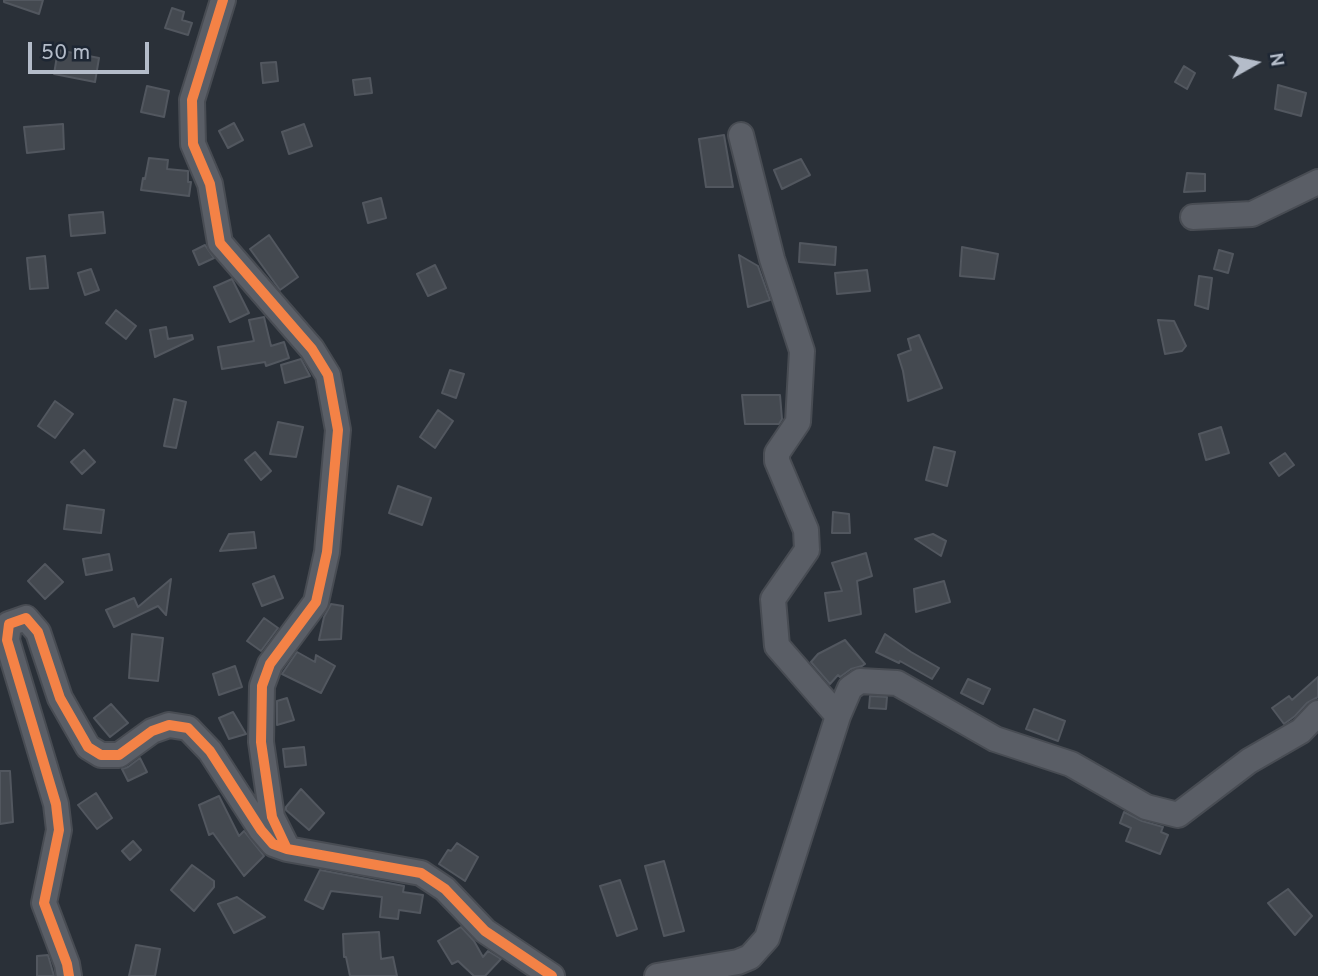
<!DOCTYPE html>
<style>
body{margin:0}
#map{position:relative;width:1318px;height:976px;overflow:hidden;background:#2a3038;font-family:Overpass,sans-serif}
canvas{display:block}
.north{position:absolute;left:1220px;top:28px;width:70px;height:70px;-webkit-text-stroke:5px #1d2633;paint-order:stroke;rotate:81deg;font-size:19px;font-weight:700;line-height:28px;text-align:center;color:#b4bcc9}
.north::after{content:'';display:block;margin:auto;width:24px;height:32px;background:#b4bcc9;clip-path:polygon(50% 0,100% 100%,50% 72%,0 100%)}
.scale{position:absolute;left:28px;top:42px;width:121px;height:32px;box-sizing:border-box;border:4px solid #b4bcc9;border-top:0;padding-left:9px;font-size:21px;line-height:24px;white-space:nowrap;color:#b4bcc9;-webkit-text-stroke:5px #1d2633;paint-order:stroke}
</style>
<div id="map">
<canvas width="1318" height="976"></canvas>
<div class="north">N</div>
<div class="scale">50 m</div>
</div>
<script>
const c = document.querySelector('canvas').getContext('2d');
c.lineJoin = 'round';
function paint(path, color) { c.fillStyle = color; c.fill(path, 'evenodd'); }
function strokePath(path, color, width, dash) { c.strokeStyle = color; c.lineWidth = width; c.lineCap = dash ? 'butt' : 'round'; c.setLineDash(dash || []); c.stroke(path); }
const building = new Path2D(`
 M 4,0 L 43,0 L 39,14 L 4,2 Z
 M 172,8 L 184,12 L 182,20 L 192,23 L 188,35 L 165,28 Z
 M 58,50 L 99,58 L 95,82 L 54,74 Z
 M 276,62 L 278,81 L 263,83 L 261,63 Z
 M 1184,66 L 1195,73 L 1187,89 L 1175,82 Z
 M 370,78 L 372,93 L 355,95 L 353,80 Z
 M 1278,85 L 1306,93 L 1301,116 L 1275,109 Z
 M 147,86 L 169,91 L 164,117 L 141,112 Z
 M 234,123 L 243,140 L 228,148 L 219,131 Z
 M 63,124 L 64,149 L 27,153 L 24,127 Z
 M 304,124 L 312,146 L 289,154 L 282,132 Z
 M 724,135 L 733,187 L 706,187 L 699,139 Z
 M 149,158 L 168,160 L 167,169 L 188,171 L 188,182 L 191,182 L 189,196 L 141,190 L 143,178 L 145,179 Z
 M 801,159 L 810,175 L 782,189 L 774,170 Z
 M 1187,173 L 1205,174 L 1205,191 L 1184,192 Z
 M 381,198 L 386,218 L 368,223 L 363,203 Z
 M 103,212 L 105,233 L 71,236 L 69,215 Z
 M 269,235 L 298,277 L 280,290 L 250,249 Z
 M 800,243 L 836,247 L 835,265 L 799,262 Z
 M 205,245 L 214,258 L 199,265 L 193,251 Z
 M 962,247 L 998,254 L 994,279 L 960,276 Z
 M 1219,250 L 1233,254 L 1228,273 L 1214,269 Z
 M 739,255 L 758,266 L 770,300 L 748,307 Z
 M 45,256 L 48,288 L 30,289 L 27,258 Z
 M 435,265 L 446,288 L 428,296 L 417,274 Z
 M 91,269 L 99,290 L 85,295 L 78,273 Z
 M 867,270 L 870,291 L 837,294 L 835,273 Z
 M 1199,276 L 1212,278 L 1208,309 L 1195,305 Z
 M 232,279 L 249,313 L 230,322 L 214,287 Z
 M 116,310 L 136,326 L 126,339 L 106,323 Z
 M 264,317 L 271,346 L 284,342 L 289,358 L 266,366 L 265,362 L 222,369 L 218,347 L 254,341 L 249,320 Z
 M 1158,320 L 1174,321 L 1186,346 L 1182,351 L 1165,354 Z
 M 166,327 L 168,339 L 192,335 L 193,339 L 155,357 L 150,330 Z
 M 919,335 L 942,388 L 908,401 L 903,371 L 898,355 L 911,350 L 908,339 Z
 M 301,359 L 310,376 L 285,383 L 281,365 Z
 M 450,370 L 464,374 L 456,398 L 442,393 Z
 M 742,395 L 780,395 L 782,419 L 779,424 L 745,424 Z
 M 174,399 L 186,402 L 176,448 L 164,446 Z
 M 55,401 L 73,414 L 55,438 L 38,426 Z
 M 438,410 L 453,421 L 435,448 L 420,437 Z
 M 278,422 L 303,427 L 296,457 L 270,454 Z
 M 1221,427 L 1229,453 L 1206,460 L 1199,434 Z
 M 934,447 L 955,452 L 947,486 L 926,480 Z
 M 84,450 L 95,462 L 82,474 L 71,462 Z
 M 255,452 L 271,471 L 261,480 L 245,460 Z
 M 1285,453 L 1294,465 L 1279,476 L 1270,463 Z
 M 398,486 L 431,498 L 422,525 L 389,513 Z
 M 67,505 L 104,510 L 101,533 L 64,529 Z
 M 833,512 L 849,514 L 850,533 L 832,533 Z
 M 254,532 L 256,548 L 220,551 L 229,534 Z
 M 933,534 L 946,541 L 941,556 L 915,539 Z
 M 866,553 L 872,576 L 857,581 L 861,614 L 829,621 L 825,593 L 842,591 L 832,563 Z
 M 109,554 L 112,570 L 86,575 L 83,559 Z
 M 45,564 L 63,582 L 45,599 L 28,581 Z
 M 274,576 L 283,598 L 262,606 L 253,584 Z
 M 171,579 L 166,615 L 158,606 L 114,627 L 106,610 L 134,598 L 138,607 Z
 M 944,581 L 950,602 L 916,612 L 914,589 Z
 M 331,604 L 343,606 L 341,639 L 319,640 L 324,617 Z
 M 264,618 L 278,628 L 261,651 L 247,641 Z
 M 132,634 L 163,638 L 158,681 L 129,678 Z
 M 885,634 L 911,652 L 939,668 L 932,679 L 900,661 L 899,663 L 876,652 Z
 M 845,640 L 865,664 L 862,666 L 851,669 L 840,677 L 838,675 L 830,684 L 811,662 L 818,654 Z
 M 297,652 L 315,662 L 316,655 L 335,666 L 321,693 L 282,674 Z
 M 235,666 L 242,687 L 219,695 L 213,674 Z
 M 1318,677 L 1318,697 L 1307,703 L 1295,716 L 1284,724 L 1272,708 L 1289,696 L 1292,700 Z
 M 968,679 L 990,689 L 983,704 L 961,693 Z
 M 870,696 L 887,697 L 886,709 L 869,708 Z
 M 287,698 L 294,720 L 277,725 L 277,701 Z
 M 111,704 L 128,723 L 110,737 L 94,718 Z
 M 1034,709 L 1065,721 L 1058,741 L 1026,729 Z
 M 233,712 L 246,734 L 229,739 L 219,718 Z
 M 304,747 L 306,765 L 285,767 L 283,749 Z
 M 140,758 L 147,772 L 128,781 L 122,769 L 128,767 Z
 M 0,771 L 10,771 L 13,822 L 0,824 Z
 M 301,789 L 324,813 L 309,830 L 286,810 L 286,807 Z
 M 96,793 L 112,818 L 97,829 L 78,805 Z
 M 219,796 L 239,836 L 244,831 L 264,856 L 244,876 L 213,833 L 209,835 L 199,805 Z
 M 1124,812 L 1142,821 L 1163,827 L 1161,832 L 1168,835 L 1160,854 L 1126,841 L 1131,828 L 1120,823 Z
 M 133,841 L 141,850 L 130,860 L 122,851 Z
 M 457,843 L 478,857 L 465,881 L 439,864 L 448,850 L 451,851 Z
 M 664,861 L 684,931 L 664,936 L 645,866 Z
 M 192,865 L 214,881 L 214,887 L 194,911 L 171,890 Z
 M 320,870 L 404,886 L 403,892 L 423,895 L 420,913 L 399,910 L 398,919 L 380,917 L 382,897 L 331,891 L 323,909 L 305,900 Z
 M 620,880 L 637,929 L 617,936 L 600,886 Z
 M 1288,889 L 1312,916 L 1295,935 L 1268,903 Z
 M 237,897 L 265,917 L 234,933 L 218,904 Z
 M 461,927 L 474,941 L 483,957 L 488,951 L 501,959 L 485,976 L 474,976 L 458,961 L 452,964 L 438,941 Z
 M 379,932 L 381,959 L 393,957 L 397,976 L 350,976 L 346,957 L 344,957 L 343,934 Z
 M 136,945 L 160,949 L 155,976 L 129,976 Z
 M 48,955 L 54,976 L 37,976 L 37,956 Z`);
paint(building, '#444950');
strokePath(building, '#52575f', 2);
const minor = new Path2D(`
 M 223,0 L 192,100 L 193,144 L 210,184 L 220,243 L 312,349 L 328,375 L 338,430 L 327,552 L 316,602 L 270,664 L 262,686 L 261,742 L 272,817 L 286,845
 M 741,135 L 772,259 L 802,351 L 798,422 L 777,453 L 777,461 L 806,530 L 807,550 L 773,599 L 777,646 L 838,716
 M 1193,217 L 1252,214 L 1318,182
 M 69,976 L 67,964 L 44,903 L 59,830 L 56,804 L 7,640 L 9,624 L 26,618 L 38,632 L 60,698 L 88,747 L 101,755 L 119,755 L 152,731 L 169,725 L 188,728 L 210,751 L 261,830 L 273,844 L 287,849 L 421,873 L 445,889 L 485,931 L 552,976
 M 657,976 L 738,962 L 750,957 L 767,938 L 838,716 L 850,688 L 860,681 L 897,683 L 995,739 L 1071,764 L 1146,807 L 1178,815 L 1249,761 L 1301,731 L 1318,713`);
strokePath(minor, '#484c53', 28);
strokePath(minor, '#5a5e66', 24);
strokePath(new Path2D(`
 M 223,0 L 192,100 L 193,144 L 210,184 L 220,243 L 312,349 L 328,375 L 338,430 L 327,552 L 316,602 L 270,664 L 262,686 L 261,742 L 272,817 L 287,849
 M 69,976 L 67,964 L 44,903 L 59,830 L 56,804 L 7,640 L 9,624 L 26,618 L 38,632 L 60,698 L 88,747 L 101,755 L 119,755 L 152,731 L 169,725 L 188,728 L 210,751 L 261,830 L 273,844 L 287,849 L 421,873 L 445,889 L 485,931 L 552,976`), '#f48246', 10);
</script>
